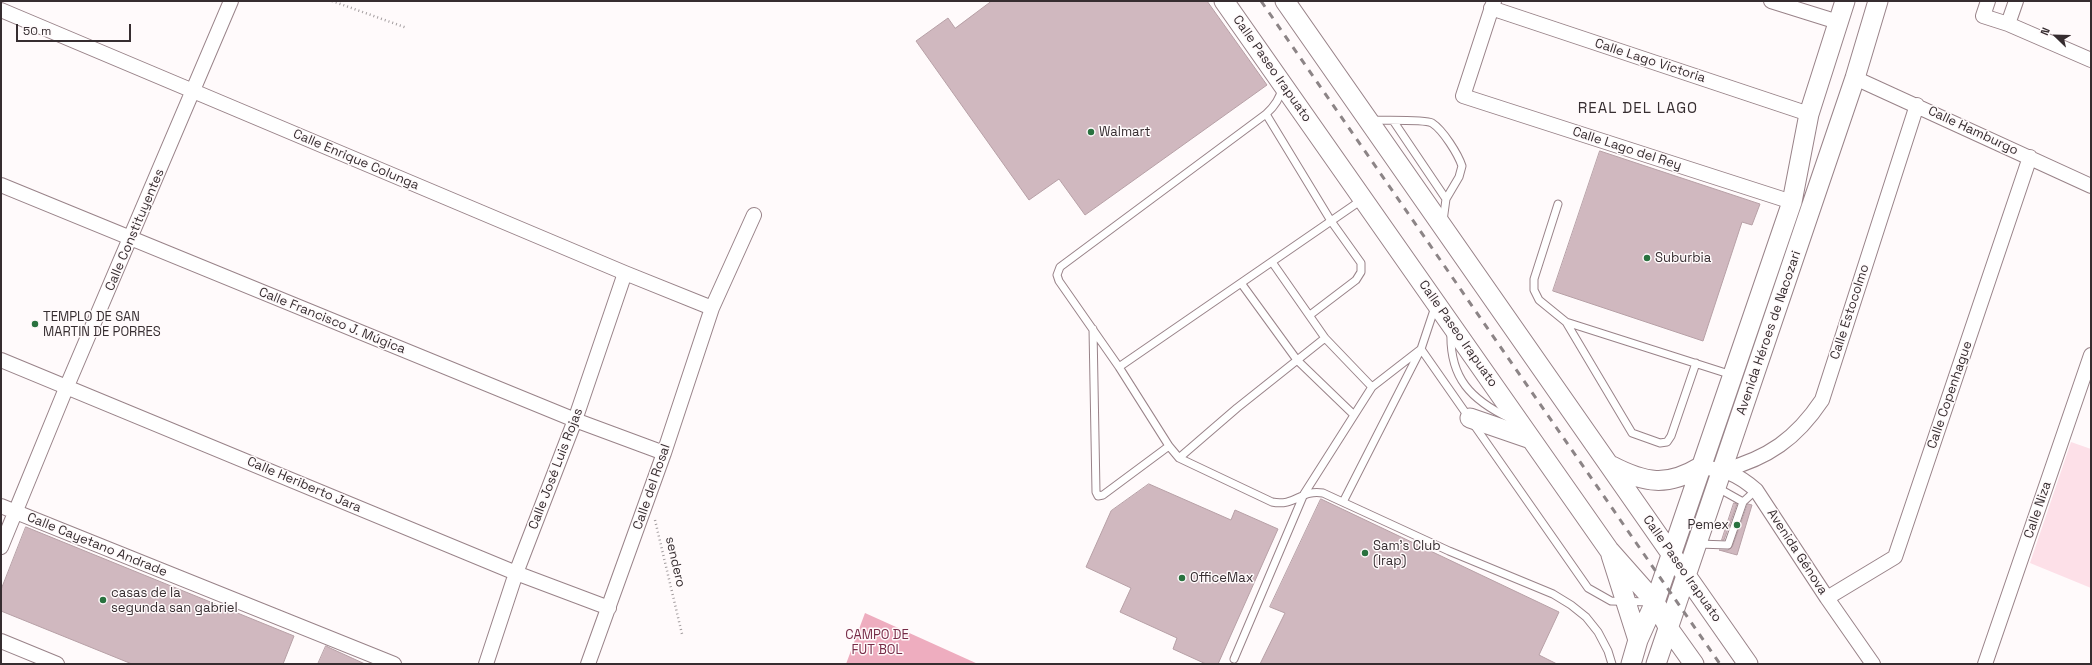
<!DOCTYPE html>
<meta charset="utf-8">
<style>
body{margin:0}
#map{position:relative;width:2092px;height:665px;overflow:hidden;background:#fffafb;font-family:"Space Grotesk",sans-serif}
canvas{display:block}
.frame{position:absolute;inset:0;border:2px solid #362d30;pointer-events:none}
.north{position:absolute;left:2036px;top:16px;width:40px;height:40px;-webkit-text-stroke:3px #fffafb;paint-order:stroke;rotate:293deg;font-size:11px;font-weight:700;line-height:16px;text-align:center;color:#362d30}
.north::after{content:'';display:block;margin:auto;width:14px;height:18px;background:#362d30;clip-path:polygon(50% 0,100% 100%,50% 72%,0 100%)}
.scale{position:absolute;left:16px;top:24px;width:115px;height:18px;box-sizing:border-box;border:2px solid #362d30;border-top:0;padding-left:5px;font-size:12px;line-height:14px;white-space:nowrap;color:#362d30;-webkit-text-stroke:3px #fffafb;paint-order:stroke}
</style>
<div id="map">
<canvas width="2092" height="665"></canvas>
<div class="frame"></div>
<div class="north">N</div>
<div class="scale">50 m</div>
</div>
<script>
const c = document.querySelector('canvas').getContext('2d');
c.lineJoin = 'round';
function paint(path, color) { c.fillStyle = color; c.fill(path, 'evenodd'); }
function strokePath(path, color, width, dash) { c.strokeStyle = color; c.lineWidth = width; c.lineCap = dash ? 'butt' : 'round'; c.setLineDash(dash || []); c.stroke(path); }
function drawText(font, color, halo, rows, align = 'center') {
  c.font = font + ' "Space Grotesk",sans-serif'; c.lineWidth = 3; c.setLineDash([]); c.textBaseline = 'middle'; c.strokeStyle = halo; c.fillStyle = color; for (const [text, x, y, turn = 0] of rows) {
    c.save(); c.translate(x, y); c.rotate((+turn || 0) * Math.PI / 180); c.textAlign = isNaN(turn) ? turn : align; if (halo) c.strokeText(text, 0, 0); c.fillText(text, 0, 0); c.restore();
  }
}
paint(new Path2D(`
 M 2071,442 L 2091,449 L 2091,588 L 2030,563 Z`), '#fde0e8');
paint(new Path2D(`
 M 865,613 L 978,664 L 846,664 Z`), '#eeadbf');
const building = new Path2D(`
 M 992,1 L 1207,1 L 1267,85 L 1085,215 L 1059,179 L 1029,200 L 916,41 L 948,18 L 955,28 Z
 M 1600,151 L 1760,204 L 1752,225 L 1742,222 L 1703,341 L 1553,291 Z
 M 1149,484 L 1231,520 L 1235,510 L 1278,529 L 1218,664 L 1206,664 L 1173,649 L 1177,638 L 1120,612 L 1131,588 L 1086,567 L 1111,511 Z
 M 1321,499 L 1559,612 L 1539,655 L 1557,664 L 1260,664 L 1285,613 L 1270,607 Z
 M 1734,503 L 1737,504 L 1724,540 L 1722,540 Z
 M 1748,504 L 1752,505 L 1737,555 L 1719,550 L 1728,550 L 1732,547 Z
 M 26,527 L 294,636 L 283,664 L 132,664 L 1,611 L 1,590 Z
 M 326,646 L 330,648 L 365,664 L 318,664 Z`);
paint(building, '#d0b8bf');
strokePath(building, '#b7a0a6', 1);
const lane = new Path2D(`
 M 1282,88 C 1280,99 1275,106 1266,114 L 1060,267 L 1057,275 L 1059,281 L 1119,367 L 1169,446 L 1179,458 L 1272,502 C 1295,507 1301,489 1323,493 L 1449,551 L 1553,594 L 1571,605 L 1586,617 L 1598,632 L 1608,651 L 1612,664
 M 1266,114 L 1331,221 L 1361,263 L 1361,272 L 1356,280 L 1310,315
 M 1371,120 C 1383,121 1424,119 1432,123 C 1443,130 1458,154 1462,166 L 1459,177 L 1446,199 L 1443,221
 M 1394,122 L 1446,199
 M 1558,204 L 1534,279 L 1534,290 L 1539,300 L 1566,322 L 1732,375
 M 1272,262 L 1325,338 L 1372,387
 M 1241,283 L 1297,360 L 1354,415
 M 1566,322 L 1632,433 L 1660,443 L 1667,442 L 1671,436 L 1696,363
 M 1093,329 L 1096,492 L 1098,496 L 1103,495 L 1169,446
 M 1451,331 C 1449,378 1471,400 1511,419
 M 1421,349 L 1588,588 L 1611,601 L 1651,602
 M 1119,367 L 1363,199
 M 1179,458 L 1237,408 L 1325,338
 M 1718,488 L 1743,502
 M 1343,502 L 1421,349 L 1435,307
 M 1698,544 L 1728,545 L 1743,502 L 1756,490
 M 1234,659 L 1304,494 L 1372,387 L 1421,349`);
const street = new Path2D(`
 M 1494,1 L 1463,96 L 1792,202
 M 1771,1 L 1838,22
 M 1988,1 L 1983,16 L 2008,24 L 2091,60
 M 1491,8 L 1809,114
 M 1,10 L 625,273 L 712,308
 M 2008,24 L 2016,1
 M 1855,78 L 2091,186
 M 1,185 L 575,420 L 664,453
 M 1,360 L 516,573 L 609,608
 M 1700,467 C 1726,470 1736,473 1756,490 L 1827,598 L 1873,664
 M 1724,470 C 1768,458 1796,439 1822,400 L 1917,105
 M 1,506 L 394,664
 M 1,547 L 67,386 L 231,1
 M 1827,598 L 1895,557 L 2030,157
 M 1,641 L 57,664
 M 486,664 L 516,573 L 575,420 L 625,273
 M 588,664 L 664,453 L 712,308 L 754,215
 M 1985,664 L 2091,355`);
const secondary = new Path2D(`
 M 1224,1 L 1609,550 L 1655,602 L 1669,629 L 1694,664
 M 1285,1 L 1748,664
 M 1470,418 L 1531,439
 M 1612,466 C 1645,483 1667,487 1700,467
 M 1611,555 L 1638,640
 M 1631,664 L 1638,640 L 1655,602 L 1792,202 L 1809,114 L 1845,1
 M 1656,664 L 1855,78 L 1878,1`);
strokePath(lane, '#998389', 9);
strokePath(street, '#998389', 16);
strokePath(secondary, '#998389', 21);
strokePath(new Path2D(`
 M 332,1 L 407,28
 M 655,520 L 682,634`), '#a39d9f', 2.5, [1, 3]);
strokePath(lane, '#fff', 7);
strokePath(street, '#fff', 14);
strokePath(secondary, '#fff', 19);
strokePath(new Path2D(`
 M 1261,1 L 1720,664`), '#8c8486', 3, [7, 7]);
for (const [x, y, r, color] of [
 [1091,132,4,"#29723f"],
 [1647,258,4,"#29723f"],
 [35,324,4,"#29723f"],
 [1737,525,4,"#29723f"],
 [1365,553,4,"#29723f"],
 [1182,578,4,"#29723f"],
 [103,600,4,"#29723f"]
]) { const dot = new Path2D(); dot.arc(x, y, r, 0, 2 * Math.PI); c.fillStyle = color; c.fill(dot); strokePath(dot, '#fffafb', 1.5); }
drawText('13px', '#362d30', '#fffafb', [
 ["Calle Lago Victoria",1650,61,18],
 ["Calle Paseo Irapuato",1272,69,55],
 ["Calle Hamburgo",1973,131,25],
 ["Calle Lago del Rey",1627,149,18],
 ["Calle Enrique Colunga",356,160,23],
 ["Calle Constituyentes",135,230,-67],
 ["Calle Estocolmo",1850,312,-72],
 ["Calle Francisco J. Múgica",332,321,22],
 ["Avenida Héroes de Nacozari",1769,333,-71],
 ["Calle Paseo Irapuato",1458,334,55],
 ["Calle Copenhague",1950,395,-71],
 ["Calle José Luis Rojas",556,469,-69],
 ["Calle Heriberto Jara",304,485,23],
 ["Calle del Rosal",652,487,-71],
 ["Calle Niza",2038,510,-71],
 ["Calle Cayetano Andrade",97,545,22],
 ["Avenida Génova",1797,552,57],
 ["sendero",675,562,77],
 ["Calle Paseo Irapuato",1682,569,55]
]);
drawText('13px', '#362d30', '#fffafb', [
 ["Walmart",1099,132],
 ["Suburbia",1655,258],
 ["TEMPLO DE SAN",43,317],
 ["MARTIN DE PORRES",43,332],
 ["Pemex",1729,525,"right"],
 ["Sam's Club",1373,546],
 ["(Irap)",1373,561],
 ["OfficeMax",1190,578],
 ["casas de la",111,593],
 ["segunda san gabriel",111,608]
], 'left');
drawText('13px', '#762a46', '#fffafb', [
 ["CAMPO DE",877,635],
 ["FUT BOL",877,650]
]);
c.letterSpacing = '1px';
drawText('15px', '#362d30', '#fffafb', [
 ["REAL DEL LAGO",1638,109]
]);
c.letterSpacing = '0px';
</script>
